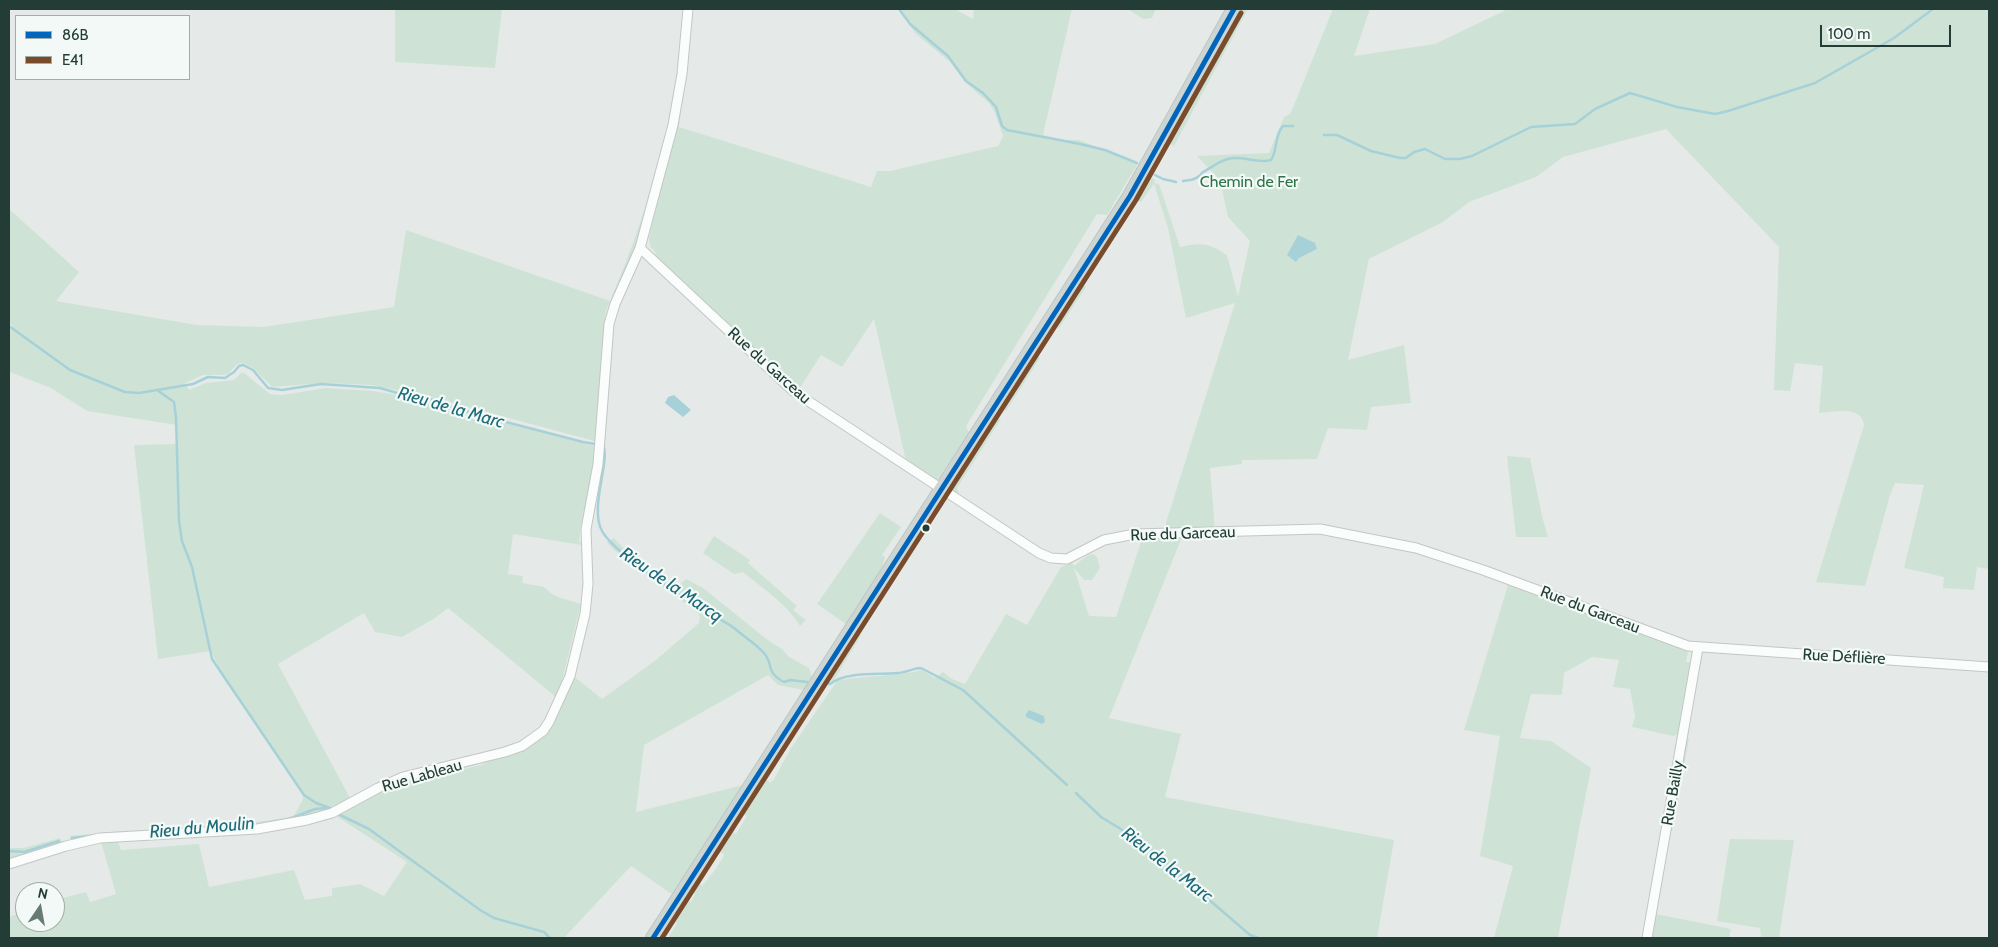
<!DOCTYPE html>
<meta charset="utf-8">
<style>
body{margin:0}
#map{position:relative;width:1998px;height:947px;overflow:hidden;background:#e5eae8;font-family:Cabin,sans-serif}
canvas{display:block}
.frame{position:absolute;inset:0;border:10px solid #233d36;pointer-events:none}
.legend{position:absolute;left:15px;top:15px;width:175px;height:65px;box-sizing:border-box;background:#f3f9f6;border:1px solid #a0aea9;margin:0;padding:6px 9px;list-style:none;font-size:15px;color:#233d36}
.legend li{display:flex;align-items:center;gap:10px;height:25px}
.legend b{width:25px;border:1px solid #a0aea9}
.north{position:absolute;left:15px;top:882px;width:50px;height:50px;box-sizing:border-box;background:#f3f9f6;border:1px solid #a0aea9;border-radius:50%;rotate:12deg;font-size:14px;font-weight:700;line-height:20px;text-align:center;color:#233d36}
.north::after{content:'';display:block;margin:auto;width:18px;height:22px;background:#677a74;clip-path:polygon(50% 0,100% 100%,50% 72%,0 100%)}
.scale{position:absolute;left:1820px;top:25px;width:131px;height:22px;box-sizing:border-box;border:2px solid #233d36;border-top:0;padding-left:6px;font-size:15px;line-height:18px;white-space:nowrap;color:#233d36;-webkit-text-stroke:4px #f3f9f6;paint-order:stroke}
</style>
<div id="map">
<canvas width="1998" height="947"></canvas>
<div class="frame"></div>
<ul class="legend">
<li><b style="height:6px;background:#0065bd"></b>86B</li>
<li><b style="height:6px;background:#7a4b2a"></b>E41</li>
</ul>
<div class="north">N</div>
<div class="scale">100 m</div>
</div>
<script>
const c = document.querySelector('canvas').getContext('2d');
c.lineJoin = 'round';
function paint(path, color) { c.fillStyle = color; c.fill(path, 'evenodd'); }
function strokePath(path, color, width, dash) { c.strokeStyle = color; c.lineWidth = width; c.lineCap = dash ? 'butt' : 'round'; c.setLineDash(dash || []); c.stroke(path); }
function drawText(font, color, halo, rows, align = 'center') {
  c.font = font + ' Cabin,sans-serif'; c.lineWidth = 4.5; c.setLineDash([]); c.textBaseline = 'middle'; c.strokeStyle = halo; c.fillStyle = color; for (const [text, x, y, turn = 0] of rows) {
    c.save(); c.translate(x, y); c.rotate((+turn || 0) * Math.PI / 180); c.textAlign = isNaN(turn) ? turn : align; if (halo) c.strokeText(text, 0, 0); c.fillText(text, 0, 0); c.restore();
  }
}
paint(new Path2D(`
 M 395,9 L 502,9 L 495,68 L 395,62 Z
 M 899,9 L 955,9 L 973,19 L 974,9 L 1072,9 L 1043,135 L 1066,140 L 1079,140 L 1138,163 L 1107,215 L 1097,214 L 966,426 L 969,433 L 938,479 L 933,479 L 906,461 L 874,319 L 842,367 L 821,355 L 799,389 L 740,335 L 730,328 L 731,326 L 727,322 L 725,324 L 654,256 L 656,253 L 650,246 L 649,238 L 662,177 L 664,177 L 668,163 L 666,162 L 683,91 L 679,127 L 871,187 L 877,171 L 890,171 L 998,146 L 1003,136 L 995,113 L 989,103 L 965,82 L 950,62 L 915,33 Z
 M 1128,9 L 1156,9 L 1152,18 L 1143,19 Z
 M 1242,9 L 1248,9 L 1174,146 L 1170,144 Z
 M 1333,9 L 1370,9 L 1354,56 L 1435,44 L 1508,9 L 1989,9 L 1989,569 L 1977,567 L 1974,590 L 1943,588 L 1944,577 L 1904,568 L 1924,485 L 1895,483 L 1890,495 L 1865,586 L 1816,582 L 1864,425 C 1862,405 1834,412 1819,413 L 1823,366 L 1795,363 L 1790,391 L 1774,390 L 1779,247 L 1666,129 L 1563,157 L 1536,177 L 1469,202 L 1443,222 L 1369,259 L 1348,360 L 1404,345 L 1411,403 L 1371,407 L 1367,430 L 1328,428 L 1317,459 L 1242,460 L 1242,464 L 1210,468 L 1215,530 L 1164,529 L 1235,303 L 1186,318 L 1168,228 L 1154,184 L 1141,202 L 1137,199 L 1152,178 L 1155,180 L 1154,183 L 1159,184 L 1180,247 C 1202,242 1209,243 1227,255 L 1238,296 L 1250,241 L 1228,217 L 1220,180 L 1197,156 L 1269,153 L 1284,117 L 1290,114 L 1294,105 Z
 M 675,89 L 677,89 L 671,122 L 638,242 L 615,297 L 612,296 C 641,228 662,161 675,89 Z
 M 9,209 L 79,272 L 56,301 L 197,325 L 263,327 L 394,307 L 406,230 L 610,301 L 606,311 L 604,327 L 606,328 L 603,347 L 601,404 L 598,404 L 597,414 L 600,415 L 598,442 L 434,398 L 372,385 L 326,383 L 272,387 L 253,368 L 242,363 L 237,364 L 228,374 L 223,375 L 203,375 L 185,383 L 189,390 L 206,383 L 234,380 L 241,373 L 244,373 L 270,394 L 282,395 L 326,388 L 372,391 L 398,395 L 594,446 L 593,459 L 596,460 L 581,524 L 579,541 L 582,545 L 513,534 L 508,574 L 523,576 L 522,583 L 544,587 L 552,594 L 561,598 L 581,604 L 559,693 L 556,697 L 448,608 L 435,618 L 402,637 L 375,632 L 364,613 L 278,664 L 350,798 L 327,809 L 329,812 L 269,826 L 71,842 L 70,836 C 144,827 221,831 294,816 L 303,799 L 302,790 L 223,678 L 211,651 L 158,659 L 134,445 L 177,444 L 177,425 L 87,411 L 51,388 L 10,372 L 9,329 L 13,326 L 9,323 Z
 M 1082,284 L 1086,287 L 1059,328 L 1055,326 Z
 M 1036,355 L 1040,358 L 1006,411 L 1003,409 L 1003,407 Z
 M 791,392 L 910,470 L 908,473 L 790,394 Z
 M 996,418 L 1001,419 L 957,488 L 959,494 L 958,495 L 953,491 L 952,487 Z
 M 1507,456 L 1530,458 L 1543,520 L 1548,537 L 1516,537 Z
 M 880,513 L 901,527 L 882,555 L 885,557 L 882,568 L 846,624 L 817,604 Z
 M 714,536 L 750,560 L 748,563 L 797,606 L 793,610 L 806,620 L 800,626 C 787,604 762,588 743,572 L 734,574 L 703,553 Z
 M 1182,537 L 1109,718 L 1181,734 L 1165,797 L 1394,840 L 1377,938 L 668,938 L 677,923 L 673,921 L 683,903 L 688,901 L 691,902 L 695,894 L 692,890 L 698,881 L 702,886 L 715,870 L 724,856 L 724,854 L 718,851 L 730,831 L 736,834 L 747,816 L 742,814 L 762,781 L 767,780 L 770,783 L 774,779 L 791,748 L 837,681 C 865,675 894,677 922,670 L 935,678 L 943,672 L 952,679 L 965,684 L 1006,614 L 1027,625 L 1061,567 L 1072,562 L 1074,566 L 1088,555 L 1093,554 L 1097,557 L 1100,568 L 1092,580 L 1084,580 L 1074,568 L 1089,616 L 1116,617 L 1142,539 Z
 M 614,538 C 628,554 658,583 679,585 L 686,579 L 703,588 L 769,641 L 782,649 L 789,657 L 809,668 L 812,677 L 804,690 L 778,685 L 768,675 L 644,745 L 636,812 L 743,785 L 673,895 L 631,866 L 564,938 L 9,938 L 9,917 L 25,911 L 25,922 L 55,922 L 55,900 L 86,892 L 90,902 L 116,894 L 101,841 L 117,840 L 121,850 L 199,844 L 209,887 L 294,870 L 305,900 L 332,896 L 332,888 L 360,884 L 384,896 L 407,862 L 336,816 L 379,792 L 398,784 L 481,765 L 487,762 L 464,768 L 464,766 L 535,740 L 536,742 L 545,736 L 543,733 L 564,701 L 575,677 L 602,699 L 656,660 L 699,623 L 700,617 L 698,613 L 613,549 L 607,542 Z
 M 1508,585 L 1688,651 L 1686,662 L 1695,663 L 1679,734 L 1673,736 L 1632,727 L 1635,716 L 1630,689 L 1613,687 L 1619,660 L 1592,657 L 1564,673 L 1562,695 L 1531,694 L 1520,738 L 1551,741 L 1591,768 L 1558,938 L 1494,938 L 1513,866 L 1480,856 L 1500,736 L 1464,730 Z
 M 858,633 L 861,635 L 833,682 L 828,678 Z
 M 1685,738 L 1689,739 L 1672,831 L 1668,830 Z
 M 60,838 L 63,844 L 9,861 L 9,848 L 24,848 Z
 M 1730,839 L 1794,840 L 1779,938 L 1761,938 L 1760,928 L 1717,921 Z
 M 1656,914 L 1731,929 L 1729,938 L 1650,938 L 1654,915 Z`), '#cee3d5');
paint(new Path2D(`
 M 1298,235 L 1315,243 L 1317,249 L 1299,258 L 1296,262 L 1287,255 Z
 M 674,395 L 691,410 L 683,417 L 665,403 L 668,397 Z
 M 1029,710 L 1044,716 L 1045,722 L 1042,724 L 1026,717 L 1026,714 Z`), '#a7d1d8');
strokePath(new Path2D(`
 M 899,9 L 910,24 L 948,56 L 966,81 L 983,93 L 996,107 L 1002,126 L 1007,130 L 1080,144 L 1105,150 L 1137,163
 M 1324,135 L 1337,135 L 1371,151 L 1400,158 L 1406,158 L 1414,152 L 1425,149 L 1445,159 L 1460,159 L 1472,156 L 1531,127 L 1575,124 L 1595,109 L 1630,93 L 1677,107 L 1715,114 L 1728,111 L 1815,83 L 1894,38 L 1933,9
 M 1155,175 L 1163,179 L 1176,182
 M 1183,181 C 1192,180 1198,179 1203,172 C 1211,168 1219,161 1228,159 C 1243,155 1256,164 1271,160 C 1278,150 1274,136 1283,126 L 1293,126
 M 9,326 L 70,370 L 125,392 L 139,393 L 193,384 L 208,377 L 225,378 L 234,372 L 239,366 L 243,365 L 253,370 L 268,388 L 282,390 L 321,384 L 380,388 L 415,398 L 438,400 L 453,408 L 481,415 L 494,421 L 506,422 L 583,442 L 595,444
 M 157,390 L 174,402 L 176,418 L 179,521 L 182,541 L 192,567 L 212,659 L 304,795 L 316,803 L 330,808
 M 603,445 C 611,459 589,508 602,531 C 614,553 675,592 698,607 C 710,615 722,619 734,628 C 743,636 755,643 763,652 C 775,665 764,671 784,682 L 790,680 L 807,682
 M 827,683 L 830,684 C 846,671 879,675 897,673 C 906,673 913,668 921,668 L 963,690 L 1067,785
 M 1076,793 L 1101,817 L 1142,842 L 1250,935 L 1258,938
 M 338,814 L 369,829 L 480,910 L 494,918 L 544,932 L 550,938
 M 289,819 L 315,809 L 326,808
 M 72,838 L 92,836
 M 9,851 L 24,852 L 59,841`), '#a7d1d8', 2.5);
const street = new Path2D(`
 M 688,9 L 682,74 L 673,125 L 640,248 L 793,391 L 1039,553 L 1051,558 L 1067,559 L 1104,540 L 1135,534 L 1320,529 L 1416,548 L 1483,570 L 1688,646 L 1989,667
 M 9,864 L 66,846 L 100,838 L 257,829 L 307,820 L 332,813 L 378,788 L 403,777 L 505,752 L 522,746 L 543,731 L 549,722 L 570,676 L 585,614 L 588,584 L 586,529 L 598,464 L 609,324 L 615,304 L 640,248
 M 1647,938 L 1698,648`);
const primary = new Path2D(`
 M 653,938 L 1130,196 L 1234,9`);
strokePath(street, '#c2c7c5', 11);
strokePath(primary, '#bdc6c3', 16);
strokePath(street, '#fbfcfc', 9);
strokePath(primary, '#ced6d4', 14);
strokePath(new Path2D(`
 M 653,938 L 1130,196 L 1234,9`), '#0065bd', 5);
strokePath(new Path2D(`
 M 662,938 L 1136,200 L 1241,13`), '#7a4b2a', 5);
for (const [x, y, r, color] of [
 [926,528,4.5,"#233d36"]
]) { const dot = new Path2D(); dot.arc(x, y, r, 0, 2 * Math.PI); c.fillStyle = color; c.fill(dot); strokePath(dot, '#f3f9f6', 2); }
drawText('16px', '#2d7448', '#f3f9f6', [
 ["Chemin de Fer",1249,182]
]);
drawText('16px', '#233d36', '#f3f9f6', [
 ["Rue du Garceau",769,366,42],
 ["Rue du Garceau",1183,534,-2],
 ["Rue du Garceau",1590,610,21],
 ["Rue Déflière",1844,657,3],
 ["Rue Lableau",422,776,-16],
 ["Rue Bailly",1673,793,-80]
]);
drawText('italic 18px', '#1d6a79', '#f3f9f6', [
 ["Rieu de la Marc",451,408,16],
 ["Rieu de la Marcq",671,585,34],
 ["Rieu du Moulin",202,828,-5],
 ["Rieu de la Marc",1167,865,38]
]);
</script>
